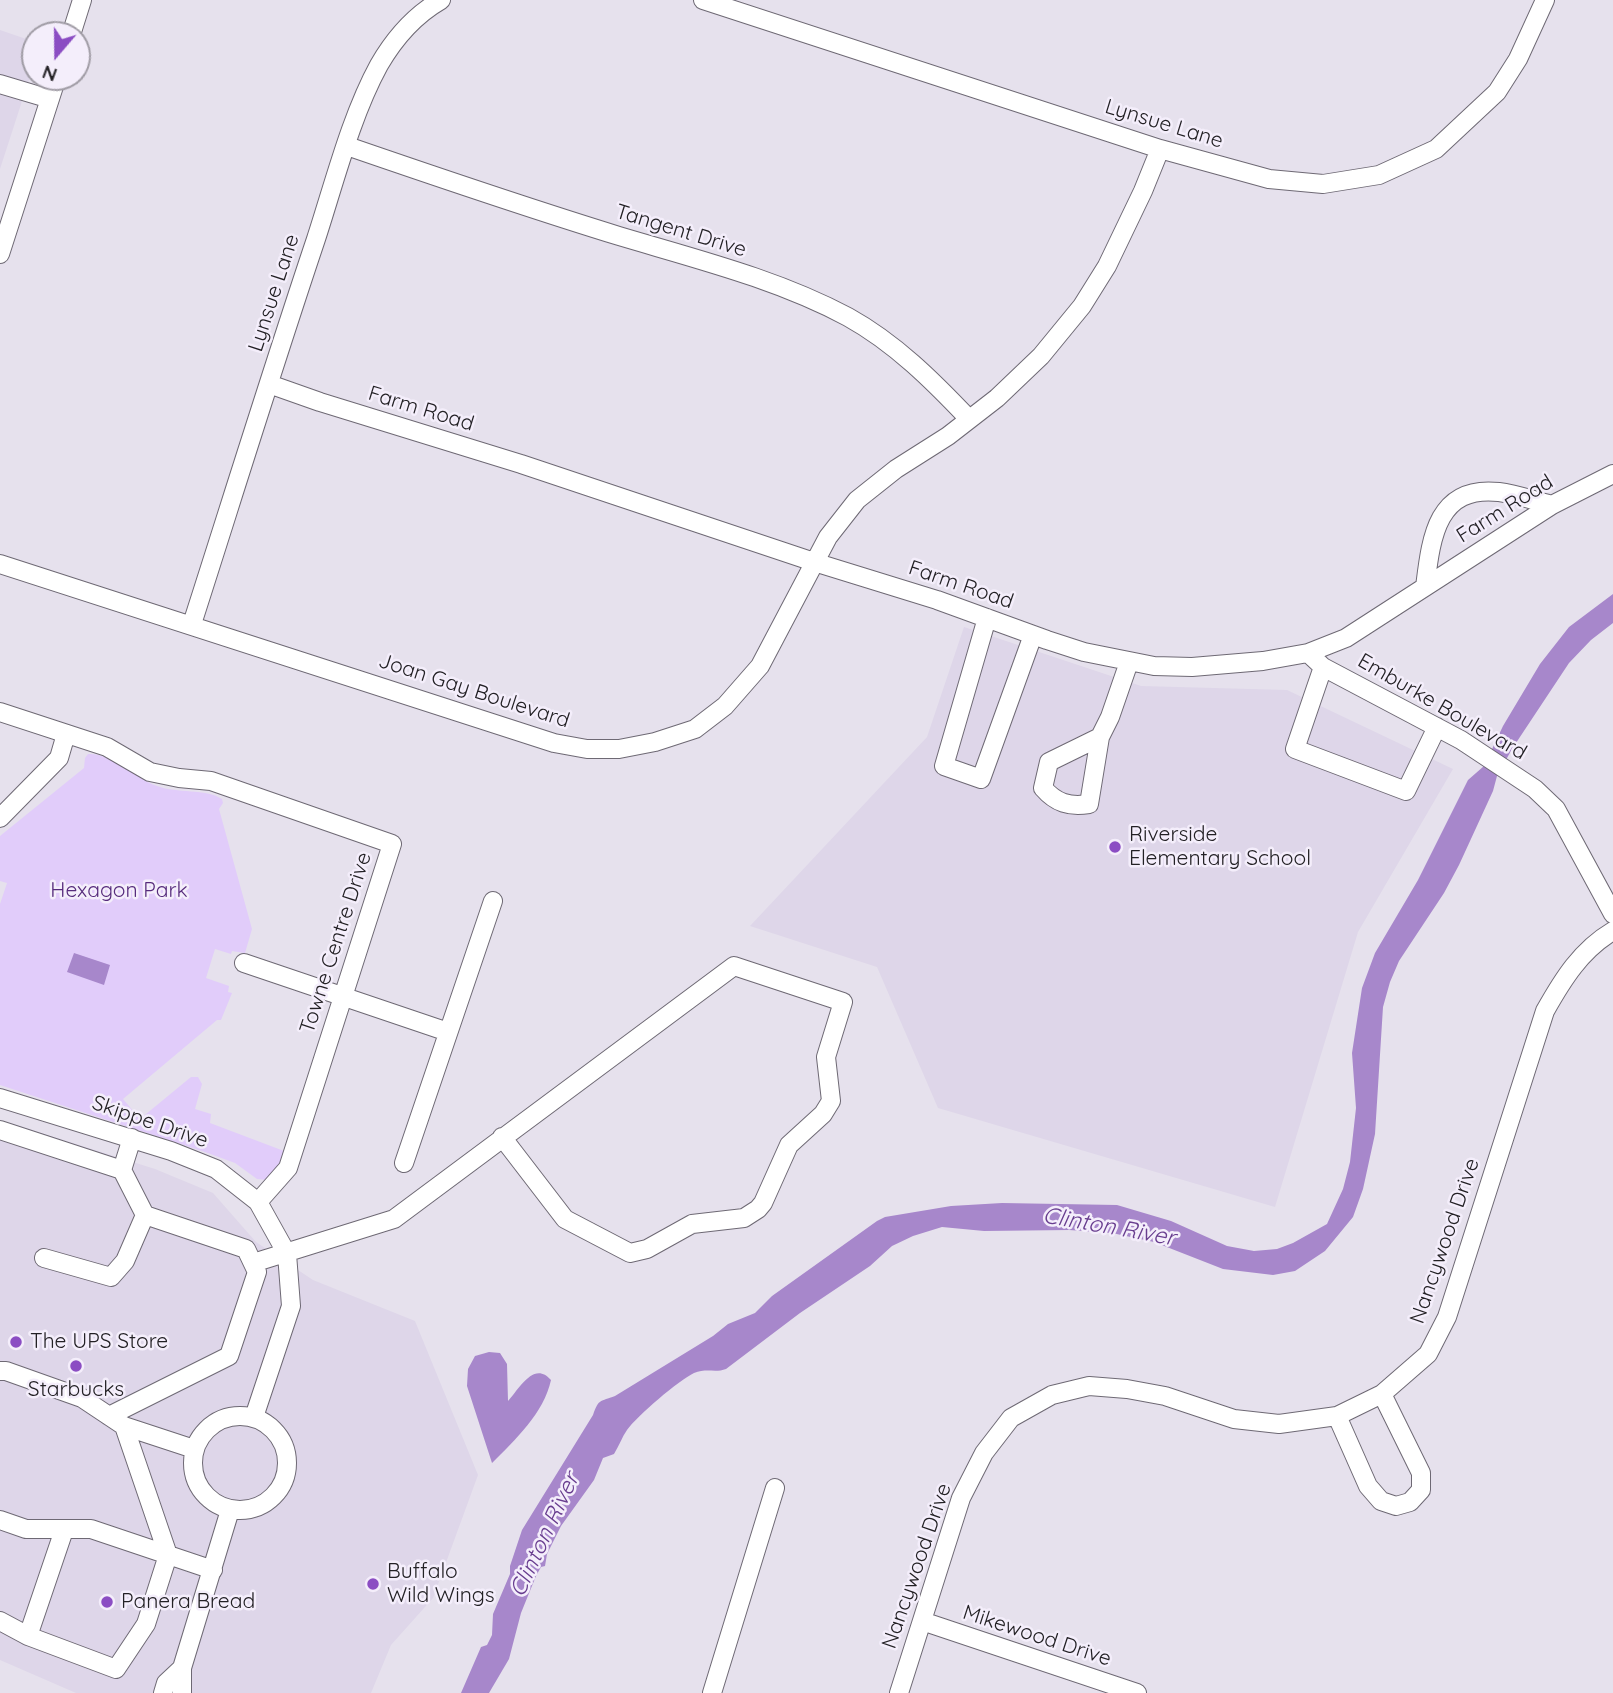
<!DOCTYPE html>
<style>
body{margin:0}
#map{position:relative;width:1613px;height:1693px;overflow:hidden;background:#e6e1ed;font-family:Quicksand,sans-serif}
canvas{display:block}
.north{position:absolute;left:21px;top:21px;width:70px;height:70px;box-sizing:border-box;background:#f4eefb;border:2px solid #a09ca5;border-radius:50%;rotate:200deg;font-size:19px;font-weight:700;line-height:28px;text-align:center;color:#232125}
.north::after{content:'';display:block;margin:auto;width:24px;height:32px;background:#8b4dc3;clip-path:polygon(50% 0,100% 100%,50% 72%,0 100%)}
</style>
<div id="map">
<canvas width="1613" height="1693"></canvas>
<div class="north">N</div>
</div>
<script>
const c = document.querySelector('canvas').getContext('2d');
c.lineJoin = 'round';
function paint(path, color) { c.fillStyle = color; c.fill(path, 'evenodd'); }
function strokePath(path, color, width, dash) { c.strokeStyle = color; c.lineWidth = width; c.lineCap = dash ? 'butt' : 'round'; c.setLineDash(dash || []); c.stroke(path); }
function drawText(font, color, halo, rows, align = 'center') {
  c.font = font + ' Quicksand,sans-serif'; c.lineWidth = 5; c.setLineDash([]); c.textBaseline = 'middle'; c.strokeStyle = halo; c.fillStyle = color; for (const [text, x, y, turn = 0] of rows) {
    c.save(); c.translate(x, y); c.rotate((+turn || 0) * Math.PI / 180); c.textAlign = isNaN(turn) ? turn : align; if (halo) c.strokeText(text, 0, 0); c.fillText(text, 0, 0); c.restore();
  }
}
paint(new Path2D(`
 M 0,30 L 35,42 L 35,61 L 0,169 Z
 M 964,627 L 1141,686 L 1287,690 L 1453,769 L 1358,932 L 1275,1207 L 938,1108 L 877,967 L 750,926 L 927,737 Z
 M 0,1120 L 155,1169 L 213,1193 L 256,1242 L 313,1280 L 415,1321 L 478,1475 L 433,1598 L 391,1645 L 371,1693 L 76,1693 L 0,1660 Z`), '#ded6e9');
paint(new Path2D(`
 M 88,754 C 112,753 135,778 157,786 C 178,794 205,788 222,799 L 223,803 L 219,809 L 252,929 L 245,953 L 232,951 L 231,954 L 215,949 L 206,978 L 229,986 L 228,992 L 232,993 L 221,1020 L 217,1020 L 123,1099 L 140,1119 L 191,1077 L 198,1077 L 202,1084 L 195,1109 L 211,1114 L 210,1123 L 284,1151 L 279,1165 L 268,1180 L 257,1179 L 235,1163 L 205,1152 L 0,1085 L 0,904 L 7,883 L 0,881 L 0,836 L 84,768 L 85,758 Z`), '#e1ccfa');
paint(new Path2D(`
 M 1613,594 L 1613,623 L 1591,640 L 1569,663 L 1512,749 L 1497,776 L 1493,791 L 1459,865 L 1444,893 L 1399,961 L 1390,982 L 1383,1007 L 1375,1134 L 1363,1189 L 1353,1217 L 1325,1251 L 1295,1271 L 1273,1275 L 1223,1269 L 1154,1242 L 1112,1233 L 1069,1230 L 984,1231 L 942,1227 L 913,1236 L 892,1246 L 870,1266 L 800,1313 L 726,1369 C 716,1373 706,1368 694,1373 C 679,1380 637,1416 627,1430 C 622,1437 619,1446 614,1454 L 603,1458 L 594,1480 L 561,1526 L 547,1554 L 545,1566 L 541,1567 L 536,1576 L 521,1613 L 509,1659 L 489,1693 L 461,1693 L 481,1647 L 487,1645 L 492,1635 L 493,1614 L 510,1574 L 510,1566 L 522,1530 L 593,1415 C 599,1398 600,1402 615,1396 L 713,1336 L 728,1324 L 755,1313 L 772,1296 L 877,1221 L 885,1217 L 951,1206 L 1002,1203 L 1117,1205 L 1171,1221 L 1227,1246 L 1254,1251 L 1277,1249 L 1293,1243 L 1327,1224 L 1343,1189 L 1350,1162 L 1356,1108 L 1352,1053 L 1362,988 L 1375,953 L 1418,880 L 1468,780 L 1484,766 L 1503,726 L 1540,664 L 1569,627 Z
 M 74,953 L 110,965 L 104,985 L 67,972 Z
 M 489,1352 L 500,1353 L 507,1364 L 508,1401 C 519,1389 534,1360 551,1380 C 544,1413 515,1440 492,1463 L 467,1386 L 468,1369 L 475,1356 Z`), '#a787cb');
const minor = new Path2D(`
 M 703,0 L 1160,149 L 1269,179 L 1323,184 L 1379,175 L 1436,149 L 1497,92 L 1518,59 L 1545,0
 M 71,35 L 82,0
 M 0,84 L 50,99
 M 347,146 C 437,177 528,208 619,236 C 696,259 777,279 848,317 C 895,343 933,381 969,419
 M 0,254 L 57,77
 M 269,384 L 320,402 L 521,464 L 814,562 L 937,600 L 1047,640 L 1084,652 L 1154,666 L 1192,667 L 1263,661 L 1308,653 L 1346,638 L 1552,505 L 1613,474
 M 0,564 L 554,743 L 587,749 L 619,749 L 655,742 L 695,729 L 725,706 L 760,666 L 828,537 L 857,500 L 896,469 L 948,436 L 997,398 L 1041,356 L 1082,306 L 1107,266 L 1143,191 L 1160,149
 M 1425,587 C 1431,539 1436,485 1499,492 C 1516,494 1535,501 1552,505
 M 987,618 L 944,766 L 981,779 L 1033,635
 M 192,624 C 233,496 273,367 316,239 C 334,184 351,116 379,65 C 394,39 415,15 441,0
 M 1308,653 L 1323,667 L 1461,740 L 1535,789 L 1556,809 L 1613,914
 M 1323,667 L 1295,749 L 1406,791 L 1437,727
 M 0,712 L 107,747 L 150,772 L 179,778 L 211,781 L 392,844 L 288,1168 L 258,1202
 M 1100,737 L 1049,762 L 1043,788 C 1056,803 1069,807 1089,804 L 1100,737 L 1110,717 L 1129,662
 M 0,818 L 59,758 L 66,734
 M 244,963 L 448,1032
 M 0,1098 L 171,1151 L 216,1169 L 258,1202 L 287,1254 L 291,1306 L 254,1417
 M 0,1130 L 122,1170 L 145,1215 L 246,1249 L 257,1272 L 229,1356 L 109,1416
 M 404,1163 L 493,901
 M 122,1170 L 132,1138
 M 44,1258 L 111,1277 L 125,1261 L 145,1215
 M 253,1263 L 394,1219 L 734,966 L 843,1002 L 826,1057 L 831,1101 L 823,1114 L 789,1145 L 763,1203 L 758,1209 L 744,1218 L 692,1224 L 647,1249 L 630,1253 L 565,1219 L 502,1137
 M 0,1371 L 6,1371 L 82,1398 L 124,1426 L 194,1449
 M193 1463a47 47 0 1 1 94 0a47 47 0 1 1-94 0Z
 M 1337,1416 L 1368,1486 L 1381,1501 L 1396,1506 L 1410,1502 L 1421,1490 L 1421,1473 L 1382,1394
 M 0,1520 L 26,1529 L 91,1529 L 213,1570
 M 0,1621 L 28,1636 L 116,1669 L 146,1624 L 168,1555 L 124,1426
 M 922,1621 L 1137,1693
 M 28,1636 L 64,1530
 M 163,1693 L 166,1683 L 182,1668
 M 182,1693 L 182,1668 L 230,1510
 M 712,1693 L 775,1488
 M 899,1693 L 961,1498 L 984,1453 L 1011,1418 L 1052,1395 L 1089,1386 L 1127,1389 L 1165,1396 L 1234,1419 L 1279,1424 L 1337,1416 L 1382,1394 L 1428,1354 L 1447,1317 L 1545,1011 C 1563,979 1581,950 1613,931`);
strokePath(minor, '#6e6974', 20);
strokePath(minor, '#fff', 18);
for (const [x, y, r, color] of [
 [1115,847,7,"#8b4dc3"],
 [16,1342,7,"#8b4dc3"],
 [76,1366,7,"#8b4dc3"],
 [373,1584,7,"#8b4dc3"],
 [107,1602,7,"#8b4dc3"]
]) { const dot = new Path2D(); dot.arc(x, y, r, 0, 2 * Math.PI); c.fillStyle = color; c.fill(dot); strokePath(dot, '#f4eefb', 2.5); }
drawText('21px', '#232125', '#f4eefb', [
 ["Lynsue Lane",1164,124,17],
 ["Tangent Drive",681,231,17],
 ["Lynsue Lane",274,293,-72],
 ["Farm Road",421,409,17],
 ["Farm Road",1505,509,-32],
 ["Farm Road",961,585,19],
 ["Joan Gay Boulevard",474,691,18],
 ["Emburke Boulevard",1442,707,30],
 ["Towne Centre Drive",336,943,-72],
 ["Skippe Drive",150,1122,19],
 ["Nancywood Drive",1445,1241,-71],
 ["Nancywood Drive",917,1566,-71],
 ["Mikewood Drive",1037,1636,18]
]);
drawText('21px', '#232125', '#f4eefb', [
 ["Riverside",1129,835],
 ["Elementary School",1129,859],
 ["The UPS Store",30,1342],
 ["Starbucks",76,1390,"center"],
 ["Buffalo",387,1572],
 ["Wild Wings",387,1596],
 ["Panera Bread",121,1602]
], 'left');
drawText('21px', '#562b7c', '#f4eefb', [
 ["Hexagon Park",119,891]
]);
drawText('italic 23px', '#683d8f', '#f4eefb', [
 ["Clinton River",1109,1227,10],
 ["Clinton River",545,1535,-65]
]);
</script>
